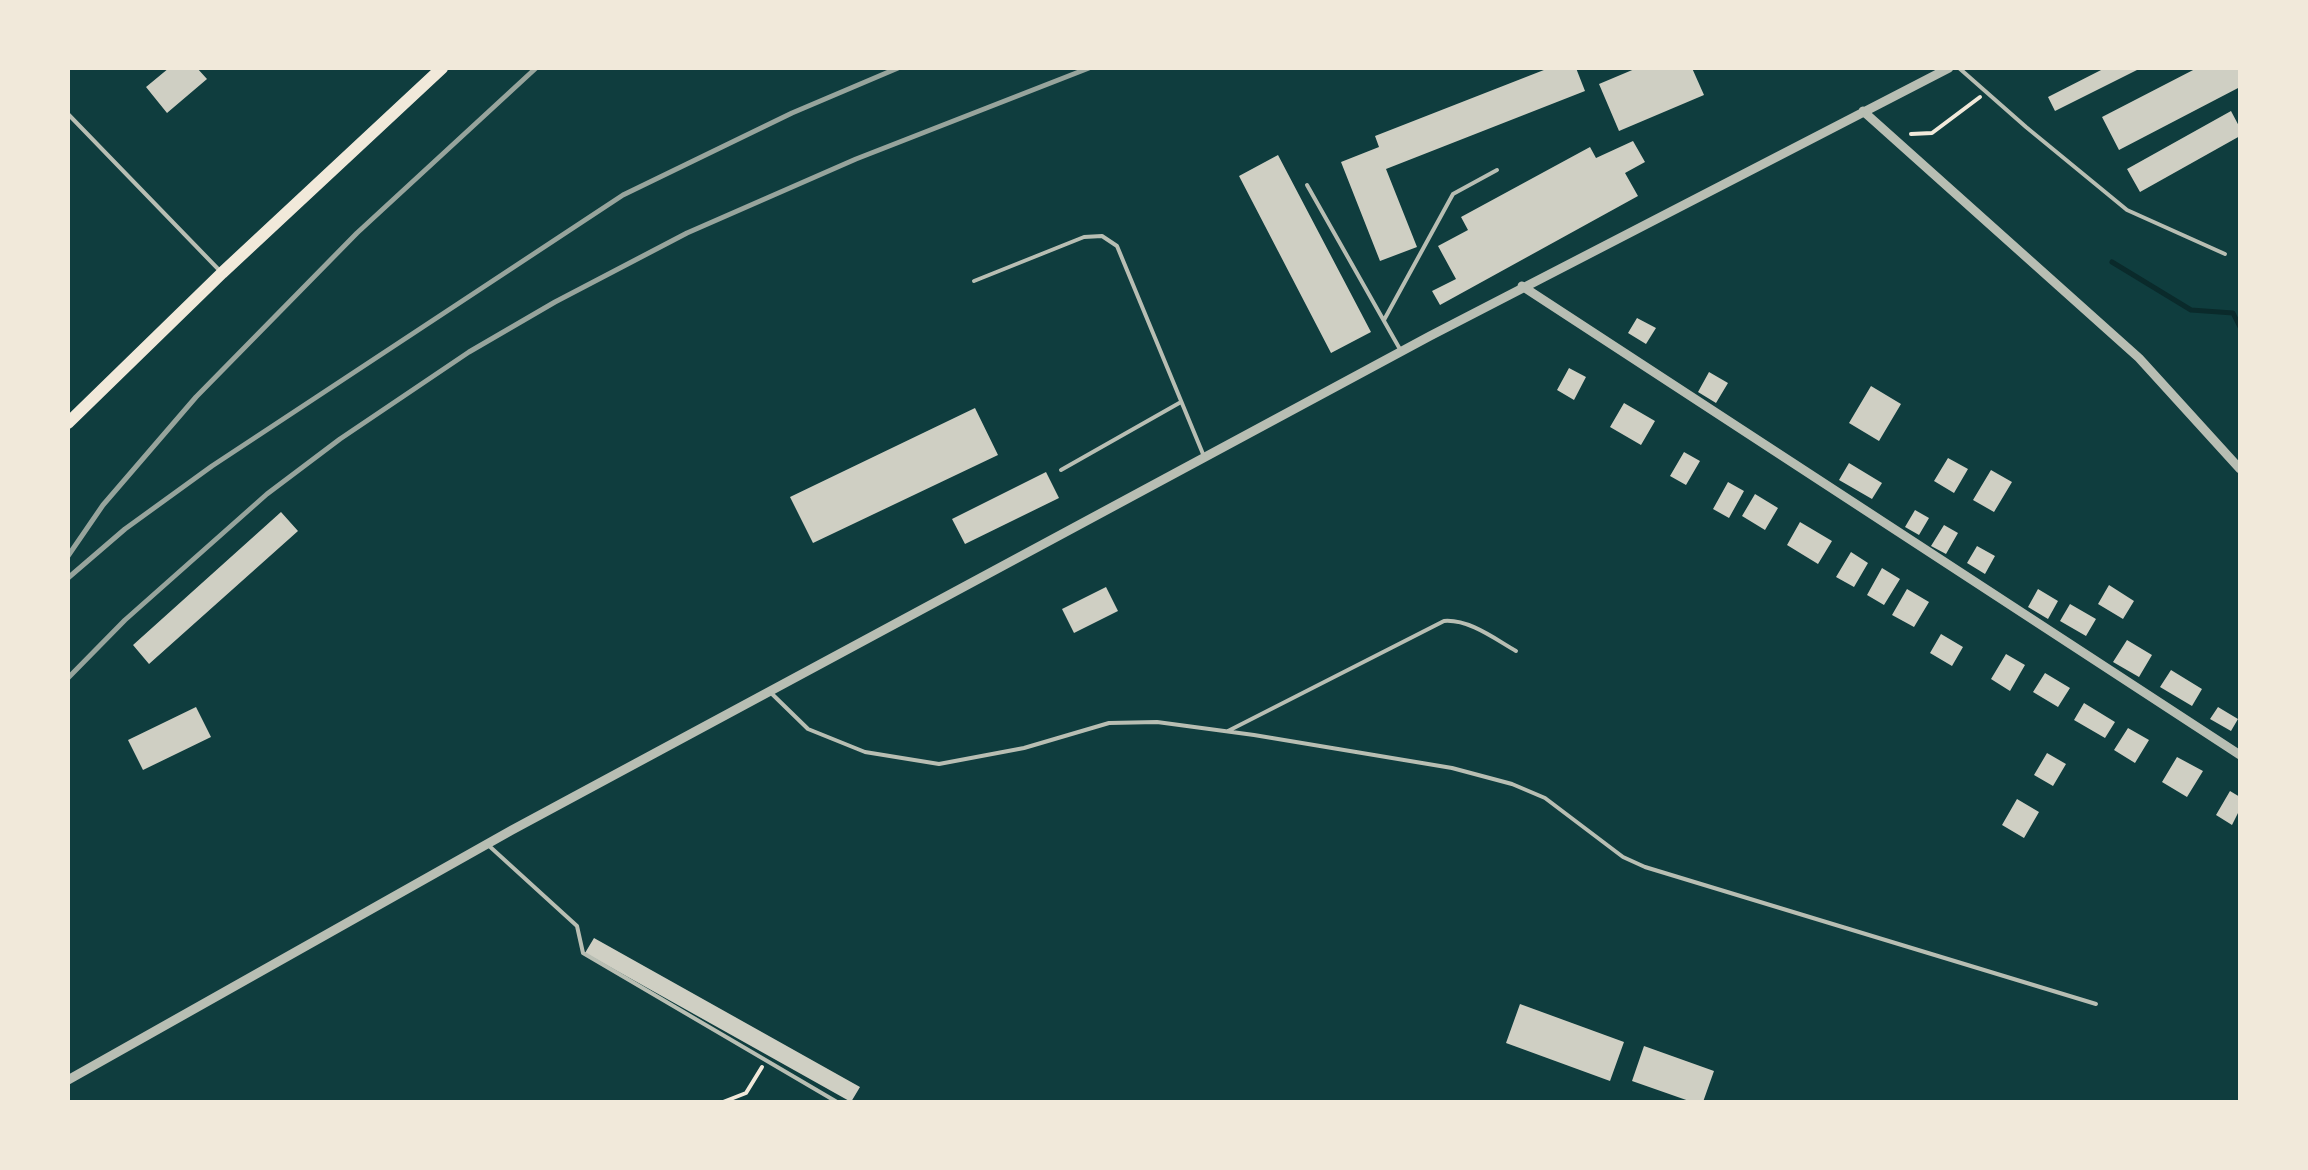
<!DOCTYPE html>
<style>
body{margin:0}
#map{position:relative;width:2308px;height:1170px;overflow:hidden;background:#0f3d3e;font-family:Helvetica,sans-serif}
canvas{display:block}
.frame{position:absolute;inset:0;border:70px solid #f1e9da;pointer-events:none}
</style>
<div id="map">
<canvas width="2308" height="1170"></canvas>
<div class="frame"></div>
</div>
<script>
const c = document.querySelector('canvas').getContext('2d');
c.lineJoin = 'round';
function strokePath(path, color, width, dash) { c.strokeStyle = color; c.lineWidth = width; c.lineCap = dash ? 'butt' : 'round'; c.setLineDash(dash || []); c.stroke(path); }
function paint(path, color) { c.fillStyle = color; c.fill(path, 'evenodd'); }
strokePath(new Path2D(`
 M 2112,262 L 2191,310 L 2233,313 L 2240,327`), '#0a2a2b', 5);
paint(new Path2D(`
 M 169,68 L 197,68 L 207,79 L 167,113 L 146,87 Z
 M 1549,68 L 1576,68 L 1585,91 L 1386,169 L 1417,247 L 1380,261 L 1341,162 L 1379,147 L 1375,136 Z
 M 1637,68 L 1692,68 L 1704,95 L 1619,131 L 1599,84 Z
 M 2105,68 L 2141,68 L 2055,111 L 2048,97 Z
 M 2197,68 L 2240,68 L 2240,87 L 2119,150 L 2102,117 Z
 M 2231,111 L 2240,128 L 2240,136 L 2140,192 L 2127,169 Z
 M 1633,141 L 1645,162 L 1625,173 L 1638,196 L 1440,305 L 1432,291 L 1456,279 L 1438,246 L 1468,230 L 1461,217 L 1590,147 L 1596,158 Z
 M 1278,155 L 1371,332 L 1331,353 L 1239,176 Z
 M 1637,318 L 1656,328 L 1646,344 L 1628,333 Z
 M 1569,368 L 1586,377 L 1574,400 L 1557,390 Z
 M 1709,372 L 1728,383 L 1716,403 L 1698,392 Z
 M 1871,386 L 1901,404 L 1879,441 L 1849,423 Z
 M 1624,403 L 1655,421 L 1641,445 L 1610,427 Z
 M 975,408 L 998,455 L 813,543 L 790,497 Z
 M 1684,452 L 1700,461 L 1686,485 L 1670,476 Z
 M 1948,458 L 1968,469 L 1954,493 L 1934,481 Z
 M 1849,463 L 1882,483 L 1872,499 L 1839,480 Z
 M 1991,470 L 2012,482 L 1994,512 L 1973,500 Z
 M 1046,472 L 1059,498 L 965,544 L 952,519 Z
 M 1728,482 L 1744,491 L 1729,518 L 1713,509 Z
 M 1755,494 L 1778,508 L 1765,530 L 1742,516 Z
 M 1915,510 L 1929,518 L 1919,535 L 1905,527 Z
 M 281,512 L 298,531 L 149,664 L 133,645 Z
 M 1800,522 L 1832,541 L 1818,564 L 1787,545 Z
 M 1944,525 L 1958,533 L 1946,554 L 1931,546 Z
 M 1977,546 L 1995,556 L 1985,574 L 1967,563 Z
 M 1851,552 L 1868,563 L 1854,587 L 1836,577 Z
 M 1882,568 L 1900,579 L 1884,605 L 1867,595 Z
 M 2109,585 L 2134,601 L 2123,619 L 2098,604 Z
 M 1106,587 L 1118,611 L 1074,633 L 1062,609 Z
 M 1907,589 L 1929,602 L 1914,627 L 1892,615 Z
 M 2038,589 L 2058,601 L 2048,619 L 2028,607 Z
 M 2070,604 L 2096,619 L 2086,636 L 2060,621 Z
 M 1941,634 L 1963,647 L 1952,666 L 1930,653 Z
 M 2127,640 L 2152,655 L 2139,677 L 2113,662 Z
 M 2006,654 L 2025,665 L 2010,691 L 1991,679 Z
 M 2171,670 L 2202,689 L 2192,706 L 2160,687 Z
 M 2045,673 L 2070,688 L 2058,707 L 2033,692 Z
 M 2084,703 L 2115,722 L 2105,738 L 2074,720 Z
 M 196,707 L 211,737 L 143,770 L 128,740 Z
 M 2218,707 L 2238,719 L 2231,731 L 2210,719 Z
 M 2128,728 L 2149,740 L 2135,763 L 2114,750 Z
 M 2047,753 L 2066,764 L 2053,786 L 2034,775 Z
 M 2177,757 L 2203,771 L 2187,797 L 2162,782 Z
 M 2230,791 L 2240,797 L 2240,809 L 2232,825 L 2216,815 Z
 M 2017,799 L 2039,812 L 2024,838 L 2002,825 Z
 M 594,938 L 860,1087 L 851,1102 L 585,953 Z
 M 1520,1004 L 1624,1042 L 1610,1081 L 1506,1043 Z
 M 1644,1046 L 1714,1071 L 1703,1102 L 1692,1102 L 1632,1081 Z`), '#cfcfc3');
strokePath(new Path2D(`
 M 1911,134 L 1932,133 L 1980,97
 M 723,1102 L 746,1093 L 762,1067`), '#f1e9da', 4);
strokePath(new Path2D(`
 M 1959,68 L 2026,127 L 2127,210 L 2225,254
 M 68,114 L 221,272
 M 1307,185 L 1401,351
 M 974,281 L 1084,237 L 1102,236 L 1117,246 L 1203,454
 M 1384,320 L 1453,194 L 1497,170
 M 1061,470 L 1181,402
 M 770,692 L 808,729 L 865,752 L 939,764 L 1024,748 L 1109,723 L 1157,722 L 1254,735 L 1452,768 L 1512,784 L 1545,798 L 1623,857 L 1645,867 L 2096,1004
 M 1228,731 L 1444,621 C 1469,619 1495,639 1516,651
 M 487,844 L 577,926 L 583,953 L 837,1102`), '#b8beb3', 4);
strokePath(new Path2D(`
 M 1863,111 L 2139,358 L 2240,469
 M 1522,286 L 2240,755
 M 68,1080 L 512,830 L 1430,336 L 1949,68`), '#b8beb3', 9);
strokePath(new Path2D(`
 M 68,423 L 222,273 L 442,68`), '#f1e9da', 12);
strokePath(new Path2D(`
 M 68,556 L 103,505 L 196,397 L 357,233 L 536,68
 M 68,578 L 125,529 L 212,466 L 623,195 L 792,113 L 898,68
 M 68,678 L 125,620 L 267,494 L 340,439 L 469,352 L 555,302 L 687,233 L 856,159 L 1089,68`), '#97a49c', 5);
</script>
